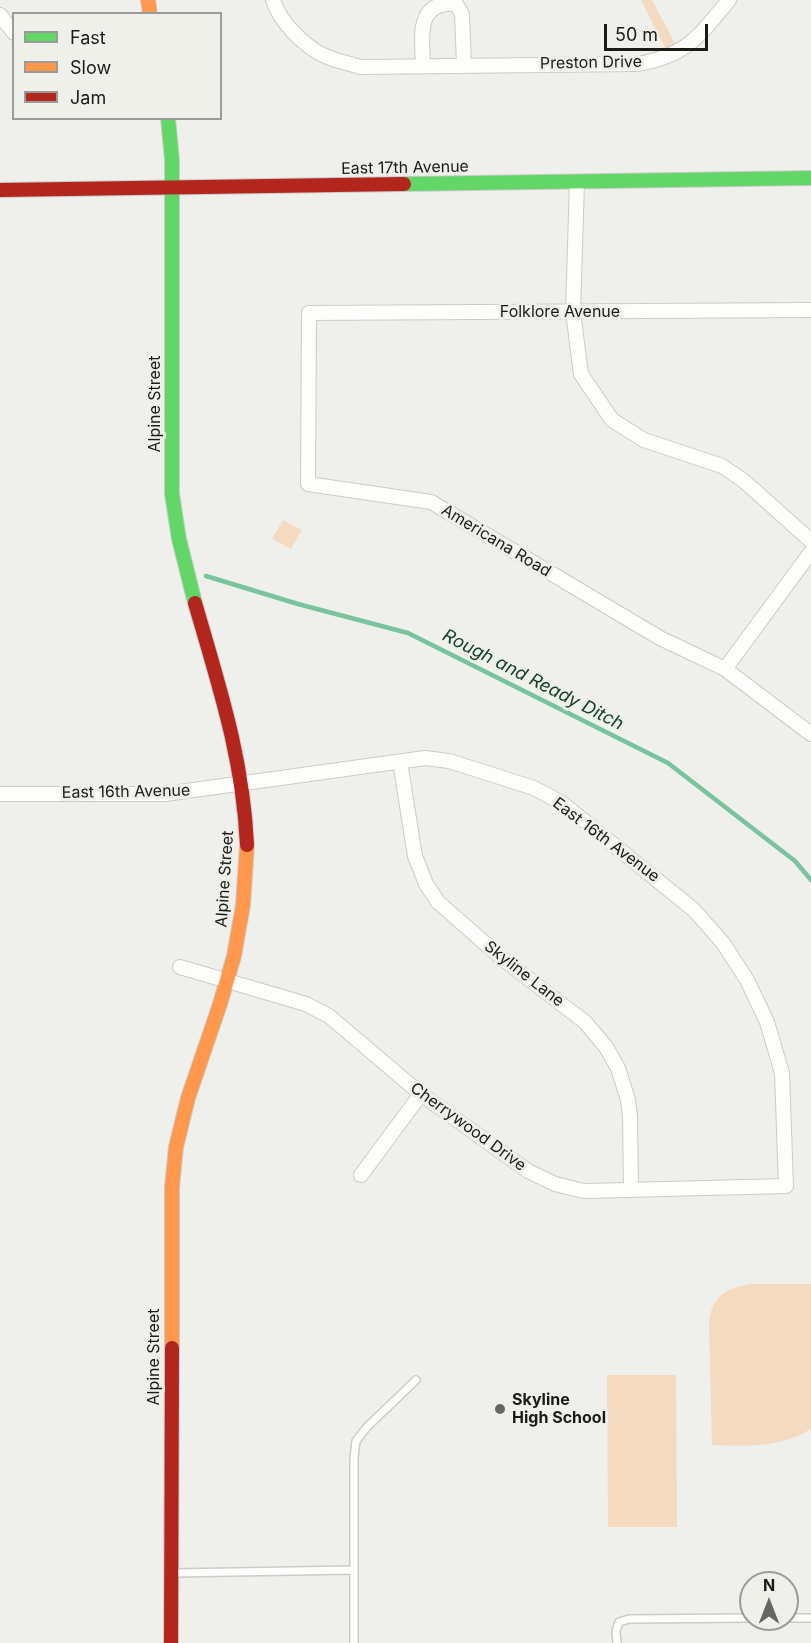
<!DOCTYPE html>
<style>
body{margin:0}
#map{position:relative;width:811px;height:1643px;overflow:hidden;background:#efefec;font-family:Inter,sans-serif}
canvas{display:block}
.legend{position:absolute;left:12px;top:12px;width:210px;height:108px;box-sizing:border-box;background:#f0f0eb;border:2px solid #9a9b97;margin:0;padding:8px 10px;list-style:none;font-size:18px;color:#1a1b19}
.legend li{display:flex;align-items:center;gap:12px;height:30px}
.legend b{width:30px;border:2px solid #9a9b97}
.north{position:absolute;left:739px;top:1571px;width:60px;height:60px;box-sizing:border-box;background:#f0f0eb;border:2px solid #9a9b97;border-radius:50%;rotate:0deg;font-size:16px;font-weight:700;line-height:24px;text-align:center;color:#1a1b19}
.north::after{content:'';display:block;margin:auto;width:21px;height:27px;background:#656563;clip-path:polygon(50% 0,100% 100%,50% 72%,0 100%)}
.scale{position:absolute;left:604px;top:24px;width:104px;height:27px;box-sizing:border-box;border:3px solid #1a1b19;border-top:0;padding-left:8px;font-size:18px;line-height:21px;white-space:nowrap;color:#1a1b19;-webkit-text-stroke:4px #f0f0eb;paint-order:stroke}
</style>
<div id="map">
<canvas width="811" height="1643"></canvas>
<ul class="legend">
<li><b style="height:8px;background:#63d668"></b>Fast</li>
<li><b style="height:8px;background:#ff974d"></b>Slow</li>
<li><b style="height:8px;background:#b3261e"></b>Jam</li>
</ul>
<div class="north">N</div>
<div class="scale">50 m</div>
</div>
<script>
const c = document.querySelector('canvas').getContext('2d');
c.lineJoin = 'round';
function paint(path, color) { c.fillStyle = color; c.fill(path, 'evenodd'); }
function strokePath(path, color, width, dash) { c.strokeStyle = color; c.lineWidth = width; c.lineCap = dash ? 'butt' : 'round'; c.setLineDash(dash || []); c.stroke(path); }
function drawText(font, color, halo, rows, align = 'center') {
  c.font = font + ' Inter,sans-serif'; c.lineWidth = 6; c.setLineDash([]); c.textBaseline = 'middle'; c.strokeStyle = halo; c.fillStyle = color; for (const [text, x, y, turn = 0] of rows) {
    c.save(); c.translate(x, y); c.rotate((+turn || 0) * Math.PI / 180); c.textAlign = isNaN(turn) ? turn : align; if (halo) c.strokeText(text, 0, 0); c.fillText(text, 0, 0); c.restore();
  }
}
paint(new Path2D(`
 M 641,0 L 652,0 L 679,51 L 669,56 Z
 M 283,520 L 302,530 L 291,549 L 272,539 Z
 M 752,1284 L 811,1284 L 811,1429 C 780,1448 747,1446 712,1445 L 709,1321 C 713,1295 727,1287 752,1284 Z
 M 607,1375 L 676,1375 L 677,1527 L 608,1527 Z`), '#f4dac1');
strokePath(new Path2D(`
 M 206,576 L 298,604 L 408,633 L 668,763 L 795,861 L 811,880`), '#79c39e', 4.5);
const lane = new Path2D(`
 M 173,1573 L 353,1570
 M 787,1618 L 811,1618
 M 354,1643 L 354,1458 L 356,1441 L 367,1427 L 416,1380
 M 617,1643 L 616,1631 L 619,1622 L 629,1619 L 751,1618`);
const street = new Path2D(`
 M 273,0 C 280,22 303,45 323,55 C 335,61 348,63 360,67 L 637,64 C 687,56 699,36 729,0
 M 0,15 L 14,33
 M 423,66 C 423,43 413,0 456,4 L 462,14 L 464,65
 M 577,182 L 573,312 L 581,374 L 612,420 L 644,440 L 722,466 L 744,481 L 811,541
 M 811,310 L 309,313 L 308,484 L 431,502 L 660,638 L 725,669 L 811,734
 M 725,669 L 811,552
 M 400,762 L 415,856 L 426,884 L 438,902 L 504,960 L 585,1022 L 606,1047 L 618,1068 L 628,1100 L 630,1116 L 631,1190
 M 0,794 L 165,794 L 425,758 L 449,761 L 534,788 L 562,803 L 694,910 L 723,943 L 747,980 L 767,1022 L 782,1073 L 786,1186 L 584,1191 L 555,1184 L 528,1171 L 421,1094 L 329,1016 L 306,1004 L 180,967
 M 361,1175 L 421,1094`);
const fast = new Path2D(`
 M 168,118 L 172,160 L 172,494 L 179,539 L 195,603
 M 404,184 L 811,178`);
const slow = new Path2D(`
 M 148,0 L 150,14
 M 172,1348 L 172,1187 L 176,1147 L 188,1098 L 220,1004 L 234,956 L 243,905 L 247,845`);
const jam = new Path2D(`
 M 0,190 L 404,184
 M 195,603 C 219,686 243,758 247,845
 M 171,1643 L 172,1348`);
strokePath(lane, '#cbcbc9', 10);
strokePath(street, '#cbcbc9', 16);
strokePath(fast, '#cbcbc9', 16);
strokePath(slow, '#cbcbc9', 16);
strokePath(jam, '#cbcbc9', 16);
strokePath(lane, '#fdfdfc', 7);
strokePath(street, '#fdfdfc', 14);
strokePath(fast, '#63d668', 14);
strokePath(slow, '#ff974d', 14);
strokePath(jam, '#b3261e', 14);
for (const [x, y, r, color] of [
 [500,1409,6,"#656563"]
]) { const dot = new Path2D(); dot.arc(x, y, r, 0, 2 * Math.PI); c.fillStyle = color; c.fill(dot); strokePath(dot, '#f0f0eb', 2); }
drawText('16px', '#1a1b19', '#f0f0eb', [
 ["Preston Drive",591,63,-1],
 ["East 17th Avenue",405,168,-1],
 ["Folklore Avenue",560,312],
 ["Alpine Street",155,404,-90],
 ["Americana Road",496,541,31],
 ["East 16th Avenue",126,792,-1],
 ["East 16th Avenue",606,840,37],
 ["Alpine Street",225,879,-86],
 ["Skyline Lane",524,974,38],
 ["Cherrywood Drive",468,1127,36],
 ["Alpine Street",154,1357,-90]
]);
drawText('bold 16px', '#1a1b19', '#f0f0eb', [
 ["Skyline",512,1400],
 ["High School",512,1418]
], 'left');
drawText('italic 18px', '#13402a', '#f0f0eb', [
 ["Rough and Ready Ditch",533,680,27]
]);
</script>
